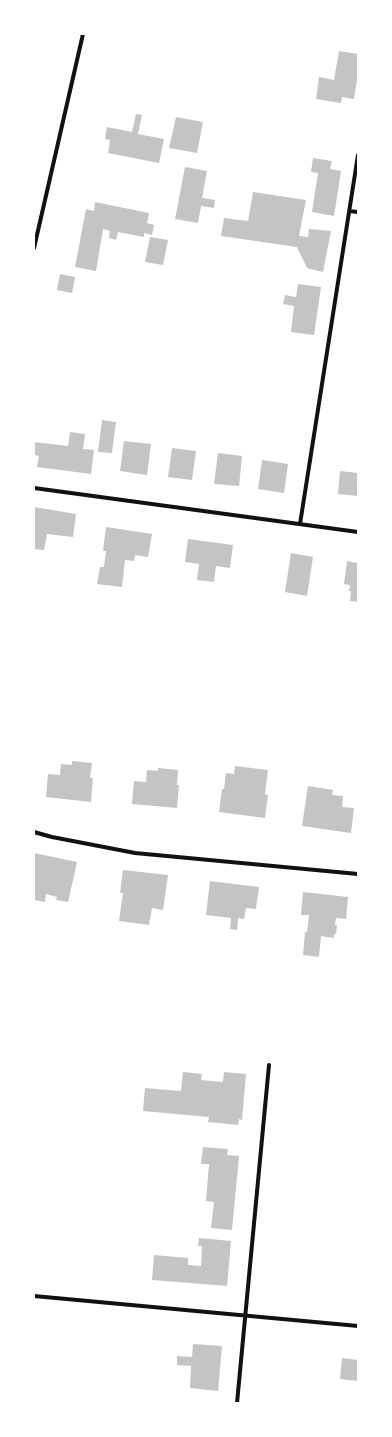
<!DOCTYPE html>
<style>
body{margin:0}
#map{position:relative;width:392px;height:1437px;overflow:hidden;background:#fff;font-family:"DM Sans",sans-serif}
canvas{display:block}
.frame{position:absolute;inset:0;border:35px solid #fff;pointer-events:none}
</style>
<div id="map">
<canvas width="392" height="1437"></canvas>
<div class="frame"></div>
</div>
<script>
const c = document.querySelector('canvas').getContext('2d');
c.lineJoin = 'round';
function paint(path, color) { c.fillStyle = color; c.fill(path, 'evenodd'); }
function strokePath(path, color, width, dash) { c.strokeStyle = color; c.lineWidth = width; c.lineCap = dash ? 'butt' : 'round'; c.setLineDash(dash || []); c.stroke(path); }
paint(new Path2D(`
 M 339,51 L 358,54 L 358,73 L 354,99 L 342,97 L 341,103 L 316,99 L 319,77 L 334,80 Z
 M 136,114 L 142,115 L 138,134 L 164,139 L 159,163 L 108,153 L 110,140 L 105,139 L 107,127 L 132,132 Z
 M 176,117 L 203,122 L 197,153 L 169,148 Z
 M 313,158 L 332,161 L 330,169 L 341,171 L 334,216 L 312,212 L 318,173 L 311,172 Z
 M 185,167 L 207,171 L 202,198 L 215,200 L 214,208 L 201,206 L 198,223 L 175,219 Z
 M 253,192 L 306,200 L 299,236 L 308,237 L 309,229 L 331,231 L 323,272 L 307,268 L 297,247 L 221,236 L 224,218 L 248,221 Z
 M 95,202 L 149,213 L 147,223 L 154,225 L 152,235 L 144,233 L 144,237 L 118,232 L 116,240 L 109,238 L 110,231 L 103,229 L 96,271 L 75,267 L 86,209 L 94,211 Z
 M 150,237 L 168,240 L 163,265 L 145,262 Z
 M 60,274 L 75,277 L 72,293 L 57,290 Z
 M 298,284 L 321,287 L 314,335 L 291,332 L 294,306 L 283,304 L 285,295 L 296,297 Z
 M 102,420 L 116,422 L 112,453 L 98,452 Z
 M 70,432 L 85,434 L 83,449 L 94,450 L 91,474 L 37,467 L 39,456 L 34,455 L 34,442 L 68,446 Z
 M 124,441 L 151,444 L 147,475 L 120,471 Z
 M 172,448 L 196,451 L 192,480 L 168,477 Z
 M 218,453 L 242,456 L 239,486 L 214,484 Z
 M 262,460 L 288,464 L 284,493 L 258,489 Z
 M 340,471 L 358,473 L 358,496 L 338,494 Z
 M 34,507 L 76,514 L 73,537 L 47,534 L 44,550 L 34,549 Z
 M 106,527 L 152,534 L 148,557 L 135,555 L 134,561 L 125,560 L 122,587 L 97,584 L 100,567 L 104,567 L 106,551 L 103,551 Z
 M 188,539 L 233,545 L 230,568 L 216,566 L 214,582 L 197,580 L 199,564 L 185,562 Z
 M 291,553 L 313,557 L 307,596 L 285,592 Z
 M 347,561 L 358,563 L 358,602 L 350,601 L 351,591 L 349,591 L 350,585 L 344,584 Z
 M 72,761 L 92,763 L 90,778 L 93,778 L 91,802 L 46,797 L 48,774 L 60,775 L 61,764 L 72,765 Z
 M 235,766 L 268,770 L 265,794 L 268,795 L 265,818 L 219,812 L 222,789 L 224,789 L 226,773 L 234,774 Z
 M 158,768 L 178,770 L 177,785 L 179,785 L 177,808 L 132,804 L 134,781 L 146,782 L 147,770 L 158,771 Z
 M 308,786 L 333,790 L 332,795 L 343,796 L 342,807 L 354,808 L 351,833 L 302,826 Z
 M 34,853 L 77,862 L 68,902 L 56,900 L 57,897 L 46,894 L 45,902 L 34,900 Z
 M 123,870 L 168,875 L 163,910 L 152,908 L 149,925 L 119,921 L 123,893 L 120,893 Z
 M 210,881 L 259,887 L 256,909 L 246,908 L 244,919 L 238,918 L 237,930 L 230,929 L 231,918 L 206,915 Z
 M 303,892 L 348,897 L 346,919 L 336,918 L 335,925 L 337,925 L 336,934 L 334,934 L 334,938 L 321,936 L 319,957 L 303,955 L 305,932 L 307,932 L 309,915 L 301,915 Z
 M 183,1072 L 202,1074 L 201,1080 L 223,1082 L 224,1072 L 246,1074 L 242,1120 L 239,1119 L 238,1125 L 208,1122 L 209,1117 L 143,1111 L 145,1088 L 181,1091 Z
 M 203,1147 L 228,1149 L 227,1155 L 239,1156 L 232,1230 L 211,1228 L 214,1202 L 206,1201 L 209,1164 L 201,1164 Z
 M 199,1238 L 231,1241 L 227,1286 L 152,1280 L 154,1255 L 188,1258 L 188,1265 L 201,1266 L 202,1246 L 198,1246 Z
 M 193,1344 L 222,1346 L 218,1391 L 190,1388 L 191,1366 L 177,1365 L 177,1356 L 192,1357 Z
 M 342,1358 L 358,1360 L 358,1381 L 340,1379 Z`), '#c4c4c4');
strokePath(new Path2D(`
 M 349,211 L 358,212
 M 34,248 L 83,34
 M 34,488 L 358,532
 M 300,524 L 358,155
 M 34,832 L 52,837 L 135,853 L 358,874
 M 34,1296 L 358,1326
 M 237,1403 L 269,1065`), '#111', 4);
</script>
